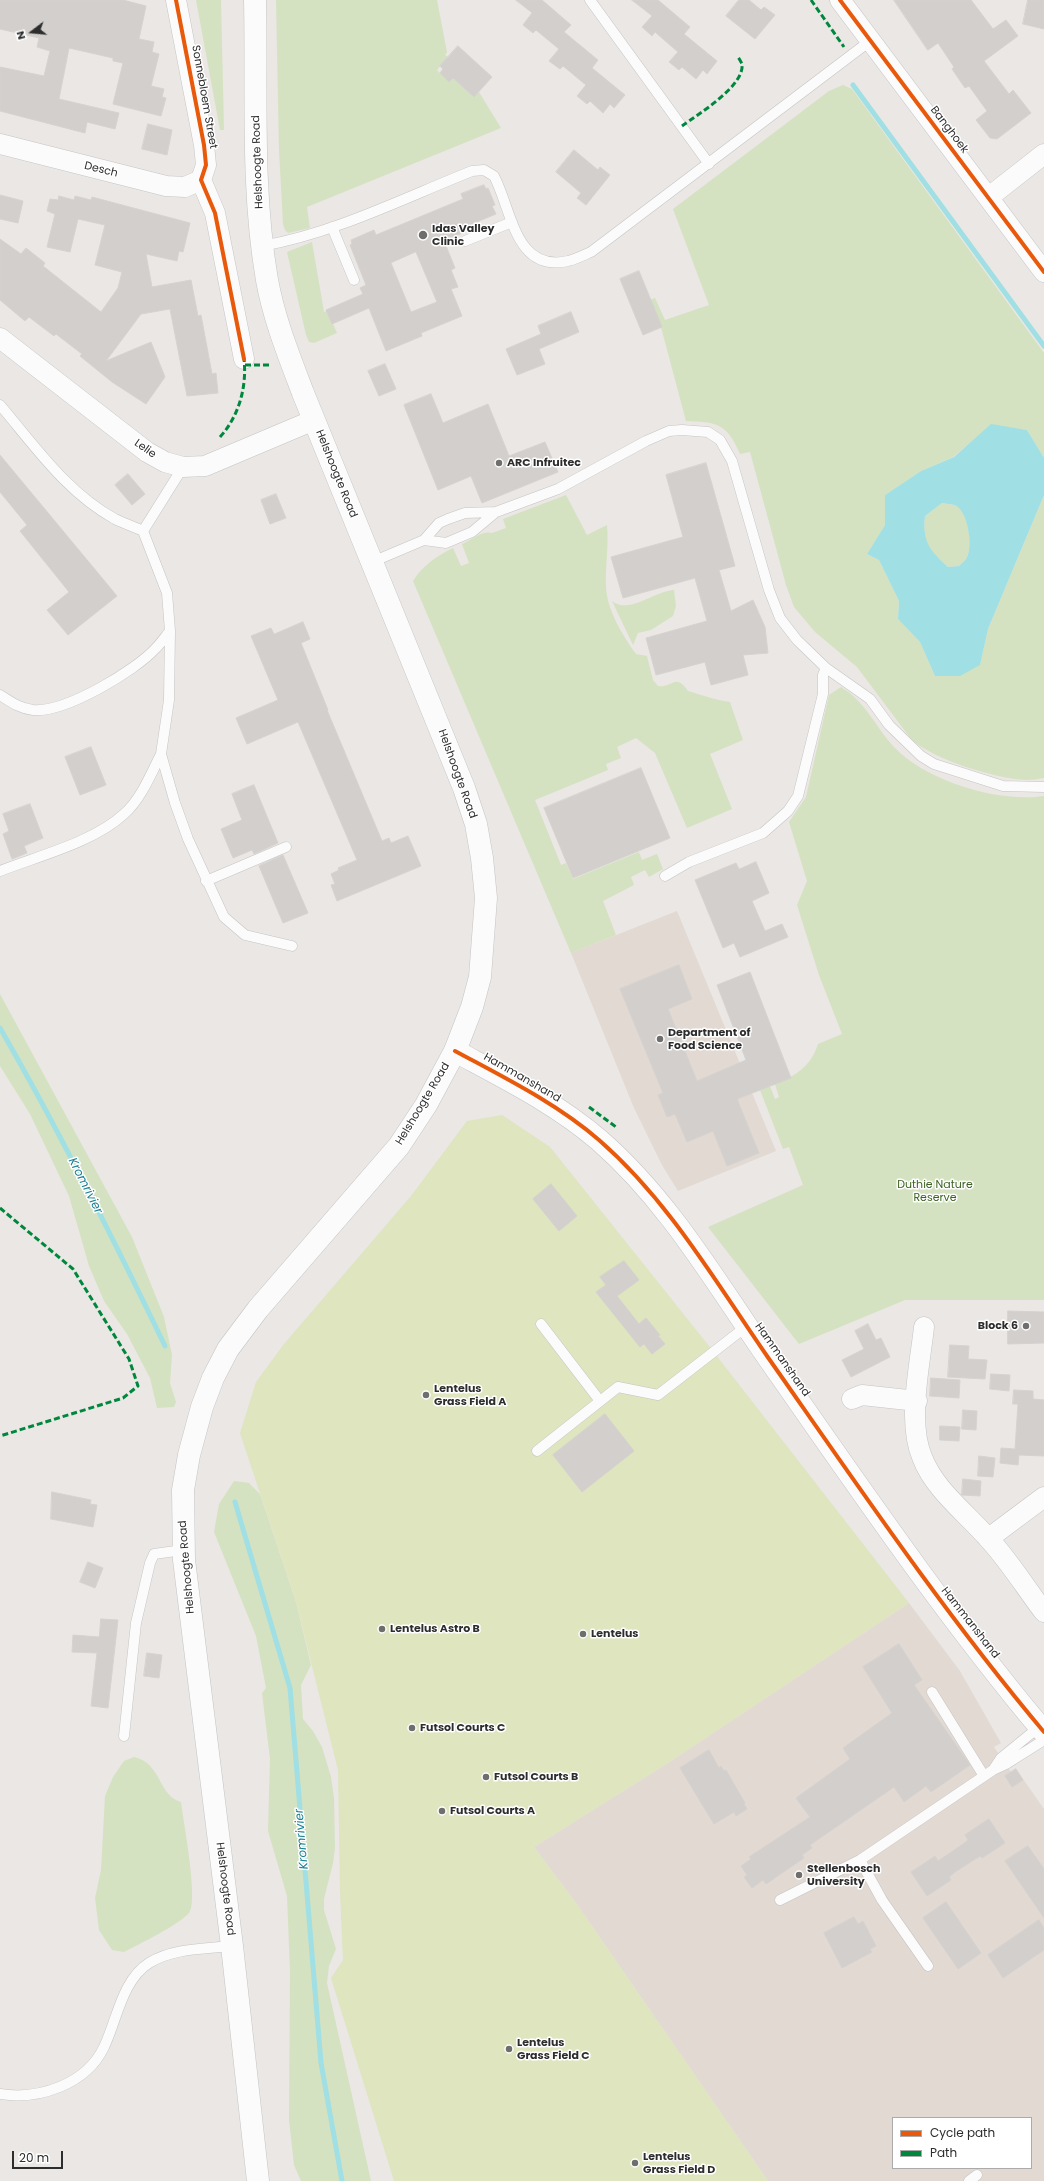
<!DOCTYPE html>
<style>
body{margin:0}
#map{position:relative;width:1044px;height:2181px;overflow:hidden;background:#eae7e4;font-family:Poppins,sans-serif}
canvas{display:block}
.legend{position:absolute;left:892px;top:2117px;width:140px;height:52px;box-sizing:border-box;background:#fff;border:1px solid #ababab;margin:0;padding:5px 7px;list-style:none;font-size:12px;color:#2d2d2d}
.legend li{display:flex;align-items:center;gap:8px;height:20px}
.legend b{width:20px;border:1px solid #ababab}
.north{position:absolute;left:12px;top:12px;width:40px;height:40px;-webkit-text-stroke:3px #fff;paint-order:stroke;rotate:254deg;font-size:11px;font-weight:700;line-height:16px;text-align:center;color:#2d2d2d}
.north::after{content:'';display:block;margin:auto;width:14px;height:18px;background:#2d2d2d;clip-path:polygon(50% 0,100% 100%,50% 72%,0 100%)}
.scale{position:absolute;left:12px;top:2151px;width:51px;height:18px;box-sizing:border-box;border:2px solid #2d2d2d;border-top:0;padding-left:5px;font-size:12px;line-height:14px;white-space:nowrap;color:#2d2d2d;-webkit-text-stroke:3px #fff;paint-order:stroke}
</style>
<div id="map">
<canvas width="1044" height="2181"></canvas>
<ul class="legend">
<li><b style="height:5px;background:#e8590c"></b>Cycle path</li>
<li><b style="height:5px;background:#00873e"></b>Path</li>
</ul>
<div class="north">N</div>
<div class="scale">20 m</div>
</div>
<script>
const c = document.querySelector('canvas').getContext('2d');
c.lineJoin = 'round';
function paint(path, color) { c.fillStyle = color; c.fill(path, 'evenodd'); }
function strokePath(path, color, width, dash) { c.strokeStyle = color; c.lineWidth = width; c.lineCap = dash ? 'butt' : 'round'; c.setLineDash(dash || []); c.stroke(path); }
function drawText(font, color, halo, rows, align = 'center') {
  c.font = font + ' Poppins,sans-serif'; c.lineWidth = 3; c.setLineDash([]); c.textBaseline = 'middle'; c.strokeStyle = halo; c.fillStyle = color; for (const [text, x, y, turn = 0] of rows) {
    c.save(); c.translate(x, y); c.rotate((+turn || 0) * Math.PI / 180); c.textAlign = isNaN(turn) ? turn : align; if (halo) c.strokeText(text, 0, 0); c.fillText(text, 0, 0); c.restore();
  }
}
paint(new Path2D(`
 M 677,911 L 776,1151 L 678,1191 L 662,1165 L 634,1108 L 571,953 Z
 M 909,1603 L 960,1671 L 1001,1743 L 994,1747 L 998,1753 L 1011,1772 L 1016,1769 L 1044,1809 L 1044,2181 L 768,2181 L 576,1903 L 534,1847 L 668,1763 ZM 893,2118 L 1031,2118 L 1031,2168 L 893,2168 Z`), '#e1d9d2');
paint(new Path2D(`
 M 196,0 L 221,0 L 224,130 L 220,130 Z
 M 276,0 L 437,0 L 447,52 L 445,55 L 448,57 L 437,70 L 449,82 L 453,78 L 474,97 L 479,92 L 501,128 L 307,207 L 310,228 L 288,233 L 285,230 L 283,224 L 279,150 Z
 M 843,85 L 852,89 L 1044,353 L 1044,458 L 1027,430 L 991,425 L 953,457 L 921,471 L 885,495 L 885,525 L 867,554 L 879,560 L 899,601 L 898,619 L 920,642 L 935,676 L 980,664 L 988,629 L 1044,495 L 1044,778 C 1038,779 1032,780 1026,780 C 996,779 932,759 911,739 L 857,667 L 815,632 L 794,607 L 786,585 L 750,452 L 740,454 C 727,423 716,422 686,421 L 661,327 L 650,300 L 655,298 L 665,320 L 709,305 L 673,209 L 829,91 Z
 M 312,242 L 324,312 L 327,311 L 337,333 L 314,343 L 309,342 L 306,335 L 287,252 Z
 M 566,495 L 587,535 L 607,525 C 609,546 605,566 606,587 C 607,610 623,636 636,654 L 647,656 L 653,680 L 658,686 C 672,689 675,672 688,691 C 702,695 715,700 730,702 L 743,740 L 710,754 L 732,809 L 687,828 L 655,753 L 636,738 L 617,747 L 621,758 L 606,764 L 608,770 L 535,800 L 561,865 L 566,863 L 573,879 L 639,852 L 642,860 L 657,854 L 663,869 L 649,877 L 645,870 L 631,877 L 634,885 L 603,901 L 616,935 L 571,953 L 413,581 C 423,565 437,556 453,548 L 461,566 L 469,563 L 462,544 C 472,540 482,530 492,533 L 506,528 L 503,519 Z
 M 942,503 C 946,504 951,504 955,505 C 969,511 973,544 967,557 C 966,560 961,564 959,566 L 948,567 C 929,551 922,542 925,516 Z
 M 674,590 L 676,606 L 673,616 L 651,630 L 638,633 L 633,645 L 612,601 C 629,615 654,591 674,590 Z
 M 841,687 C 866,702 876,728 895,748 C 927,781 998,803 1044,796 L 1044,1300 L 905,1300 L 799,1344 L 708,1227 L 803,1185 L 789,1147 L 783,1149 L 760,1090 L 770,1086 L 775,1099 L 779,1097 L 775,1084 C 796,1076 811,1066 818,1044 L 842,1034 L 819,975 L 797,905 L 807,881 L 789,822 L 806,797 L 829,695 Z
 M 0,994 L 132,1237 L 164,1317 L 172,1355 L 170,1383 L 176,1402 L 174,1407 L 157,1408 L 150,1378 L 127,1334 L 104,1301 L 89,1266 L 69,1196 L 30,1114 L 0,1066 Z
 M 234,1481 L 249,1483 L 260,1494 L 296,1602 L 311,1665 L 301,1685 L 303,1719 L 313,1731 L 322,1747 L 331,1777 L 334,1798 L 335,1848 L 333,1863 L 324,1899 L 324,1910 L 336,1949 L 329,1966 L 327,1983 L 371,2181 L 301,2181 L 294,2165 L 289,2120 L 290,1971 L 287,1896 L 268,1831 L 270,1759 L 262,1693 L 266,1688 L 256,1636 L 214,1532 L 219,1504 Z
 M 134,1757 C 162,1763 158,1796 181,1802 C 183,1820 199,1902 189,1913 C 177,1926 141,1943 124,1952 L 112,1950 L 99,1930 L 95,1898 L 101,1870 L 105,1796 L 113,1777 L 124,1761 Z`), '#d4e2c1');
paint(new Path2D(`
 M 502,1115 L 550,1147 L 705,1341 L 909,1603 L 668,1763 L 534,1847 L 576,1903 L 768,2181 L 394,2181 L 331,1978 L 343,1960 L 340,1891 L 338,1770 L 296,1602 L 240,1433 L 256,1382 L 284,1344 L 411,1196 L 467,1121 Z`), '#dee5bf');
paint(new Path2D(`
 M 991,424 L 1027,430 L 1044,458 L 1044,495 L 988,629 L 980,665 L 960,676 L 935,676 L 920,642 L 898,619 L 899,601 L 879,560 L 867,554 L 885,525 L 885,495 L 921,471 L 954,457 ZM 942,503 C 946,504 951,504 955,505 C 968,511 973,545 967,557 C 966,560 961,564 959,566 L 948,567 C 930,551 922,541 925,516 Z`), '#a0dfe3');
strokePath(new Path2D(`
 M 853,85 L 1044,346
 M 0,1028 C 60,1132 113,1238 165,1346
 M 235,1502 L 290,1688 L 321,2063 L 342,2181`), '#a0dfe3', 5);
const building = new Path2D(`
 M 0,0 L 123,0 L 146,6 L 139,39 L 154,42 L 152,52 L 159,54 L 151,86 L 164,89 L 162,97 L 166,98 L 161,116 L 113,104 L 123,63 L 113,61 L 113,58 L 69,48 L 59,99 L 119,113 L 115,129 L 87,122 L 85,133 L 0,111 L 0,67 L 44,76 L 50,51 L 37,47 L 39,38 L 0,29 Z
 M 516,0 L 542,0 L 571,25 L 564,32 L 598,60 L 592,68 L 625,95 L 614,108 L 610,104 L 603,113 L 590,101 L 587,104 L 577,96 L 586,85 L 563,66 L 560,69 L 549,61 L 559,49 L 536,30 L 533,33 L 523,25 L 532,13 Z
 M 632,0 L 658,0 L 690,27 L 684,34 L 717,61 L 707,74 L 703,70 L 696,79 L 682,67 L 679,70 L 669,62 L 678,52 L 655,32 L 652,36 L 642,27 L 652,16 Z
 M 739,0 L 749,0 L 761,10 L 764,7 L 775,15 L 755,39 L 726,16 Z
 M 894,0 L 971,0 L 993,29 L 1006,20 L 1018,36 L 984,61 L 1009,94 L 1013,90 L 1031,113 L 997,139 L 990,138 L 976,120 L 987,111 L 969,86 L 965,88 L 952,69 L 954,67 L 938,43 L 928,50 Z
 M 1028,0 L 1044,0 L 1044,29 L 1023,24 Z
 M 458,46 L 492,77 L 474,97 L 453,78 L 449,82 L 440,73 L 443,69 L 440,66 Z
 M 148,124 L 172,130 L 167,155 L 142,149 Z
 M 574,150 L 598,170 L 600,167 L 610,175 L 586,205 L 577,198 L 581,193 L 556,172 Z
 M 484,185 L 486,189 L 488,188 L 495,205 L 492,206 L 496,214 L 472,224 L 474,228 L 444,241 L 455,268 L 451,270 L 458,287 L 451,289 L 462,316 L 421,333 L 422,336 L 386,351 L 369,308 L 332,324 L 326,310 L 363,294 L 360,288 L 366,285 L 350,245 L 352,244 L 351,240 L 374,230 L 376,235 L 463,199 L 461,194 ZM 416,252 L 437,302 L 411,312 L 391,263 Z
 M 0,195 L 23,201 L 18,223 L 0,219 Z
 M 59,196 L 74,200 L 75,196 L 91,200 L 92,197 L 190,223 L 183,252 L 179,251 L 177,261 L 146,254 L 152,287 L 191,280 L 198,316 L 201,315 L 212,374 L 216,373 L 218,393 L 187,396 L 170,309 L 141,314 L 106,361 L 151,342 L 165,377 L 146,404 L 112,382 L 80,356 L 82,354 L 56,334 L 54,336 L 29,317 L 25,321 L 0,300 L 0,239 L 21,254 L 26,248 L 45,263 L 43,266 L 101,312 L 118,288 L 122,272 L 95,265 L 105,225 L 78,219 L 70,252 L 47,247 L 55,214 L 47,211 L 50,199 L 58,200 Z
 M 639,271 L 662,327 L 643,335 L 620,279 Z
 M 571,312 L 579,332 L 539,349 L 545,364 L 517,375 L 506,349 L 541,334 L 538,326 Z
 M 385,364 L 396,389 L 379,396 L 368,371 Z
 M 431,394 L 443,423 L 488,404 L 509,456 L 545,442 L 558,472 L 482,503 L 471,476 L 438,490 L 404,405 Z
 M 0,455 L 117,596 L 68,635 L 47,610 L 69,592 L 20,531 L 27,525 L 0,492 Z
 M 706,463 L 735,566 L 719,570 L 731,611 L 753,600 L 765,627 L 768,653 L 743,655 L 748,675 L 711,685 L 705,662 L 656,675 L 646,638 L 707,621 L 695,578 L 623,598 L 611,557 L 683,537 L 666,475 Z
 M 128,474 L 145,494 L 132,505 L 115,485 Z
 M 276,494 L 286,518 L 270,524 L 261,500 Z
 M 303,622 L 310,639 L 301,643 L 328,710 L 327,710 L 382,841 L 389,838 L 391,843 L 408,836 L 421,866 L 337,901 L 331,885 L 335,884 L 331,874 L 339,870 L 338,868 L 357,860 L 298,722 L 247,744 L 236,718 L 278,700 L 251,636 L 271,628 L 274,634 Z
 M 91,747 L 106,785 L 80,795 L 65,757 Z
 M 641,768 L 670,838 L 573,878 L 544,808 Z
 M 254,785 L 278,843 L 254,854 L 252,850 L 233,858 L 221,829 L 242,820 L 232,794 Z
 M 30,804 L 43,838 L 24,846 L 27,853 L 12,859 L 3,834 L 9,831 L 3,814 Z
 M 283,855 L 308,913 L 283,923 L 259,866 Z
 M 756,862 L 769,893 L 752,901 L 765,931 L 782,924 L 788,937 L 740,957 L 734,943 L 723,948 L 695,880 L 736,863 L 739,869 Z
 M 679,965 L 692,999 L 668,1009 L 697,1081 L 746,1060 L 717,985 L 750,972 L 791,1078 L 737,1099 L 759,1153 L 727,1166 L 713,1131 L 687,1142 L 675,1114 L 667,1117 L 658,1095 L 663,1093 L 620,989 Z
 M 551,1184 L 577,1216 L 559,1231 L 533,1199 Z
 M 624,1261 L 639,1280 L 617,1296 L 639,1324 L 646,1318 L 660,1335 L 658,1336 L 665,1344 L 652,1354 L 644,1344 L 640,1347 L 596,1292 L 606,1285 L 600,1277 Z
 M 1008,1311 L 1044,1312 L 1044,1343 L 1008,1344 Z
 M 868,1324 L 876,1340 L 881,1338 L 890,1357 L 851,1377 L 842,1360 L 864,1349 L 855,1331 Z
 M 950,1345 L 969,1346 L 968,1359 L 987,1360 L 985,1379 L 948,1377 Z
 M 991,1374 L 1010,1375 L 1009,1391 L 990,1389 Z
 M 931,1378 L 960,1380 L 959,1398 L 930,1396 Z
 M 1014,1390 L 1033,1391 L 1033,1399 L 1044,1400 L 1044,1456 L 1019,1455 L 1018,1465 L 1000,1463 L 1001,1448 L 1015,1449 L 1018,1404 L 1013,1404 Z
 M 963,1410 L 977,1411 L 976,1430 L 962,1429 Z
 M 605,1414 L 634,1451 L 582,1492 L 553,1455 Z
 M 940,1426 L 960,1427 L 959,1441 L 940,1440 Z
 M 979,1456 L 995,1458 L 993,1477 L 978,1476 Z
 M 963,1479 L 981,1481 L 980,1496 L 962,1495 Z
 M 52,1492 L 91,1500 L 90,1504 L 97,1505 L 93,1527 L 51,1519 Z
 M 88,1562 L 103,1568 L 95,1588 L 80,1582 Z
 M 101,1619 L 118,1620 L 108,1708 L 91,1706 L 97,1653 L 72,1652 L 73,1635 L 99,1637 Z
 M 899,1644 L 922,1680 L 914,1685 L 970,1765 L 931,1792 L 926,1786 L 904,1802 L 894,1787 L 810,1845 L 812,1848 L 802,1855 L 804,1858 L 766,1884 L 763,1880 L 752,1888 L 744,1877 L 747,1875 L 741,1866 L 751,1859 L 749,1857 L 810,1817 L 796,1798 L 850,1759 L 843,1748 L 892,1713 L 863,1667 Z
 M 147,1653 L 162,1655 L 159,1678 L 144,1676 Z
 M 709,1750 L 719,1768 L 721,1766 L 724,1771 L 726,1770 L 745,1803 L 744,1804 L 747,1809 L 736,1816 L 734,1812 L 714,1824 L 680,1768 Z
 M 1016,1769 L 1023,1780 L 1012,1787 L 1005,1776 Z
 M 989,1819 L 1005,1843 L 982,1858 L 980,1856 L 955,1872 L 949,1877 L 951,1880 L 927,1896 L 911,1872 L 935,1856 L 938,1861 L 963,1844 L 968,1840 L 965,1835 Z
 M 1028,1846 L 1044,1869 L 1044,1918 L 1005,1861 Z
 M 946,1902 L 981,1953 L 958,1969 L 923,1918 Z
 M 854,1917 L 858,1924 L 863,1921 L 876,1946 L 870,1949 L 872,1952 L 842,1968 L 824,1933 Z
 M 1039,1920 L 1044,1928 L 1044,1950 L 1003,1978 L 988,1955 Z`);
paint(building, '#d2cfcd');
strokePath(building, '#d5d2d0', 1);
const service = new Path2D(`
 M 590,0 L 709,164
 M 332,227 L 354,280
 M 465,241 L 512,222
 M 262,246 C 335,233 404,198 472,171 L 484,170 L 494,176 C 512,210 515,273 568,261 C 576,259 584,255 591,252 L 870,41
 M 0,405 C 34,445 67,493 115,519 C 123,523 134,527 143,531
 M 424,540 L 446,543 L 472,532 L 496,512 L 558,489 L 646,441 L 669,431 L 682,430 L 708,432 L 720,440 L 732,461 L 769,590 L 780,618 L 797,640 L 826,668 L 870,699 L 889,725 L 921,756 L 934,764 L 1003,786 L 1044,787
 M 372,562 L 424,540 L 439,523 L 448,519 L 465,513 L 496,512
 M 170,631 L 169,700 L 161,754 L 175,803 L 188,839 L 224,917 L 245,935 L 292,946
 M 0,695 C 11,702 19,708 33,710 C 65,713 135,671 156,648 C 161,643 165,637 170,631 L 167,593 L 143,531 L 183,467
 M 0,871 C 38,856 94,842 124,814 C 141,799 151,774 161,754
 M 665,876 L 689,862 L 763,833 L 788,811 L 798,796 L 823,694 L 823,675 L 826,668
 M 206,881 L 286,847
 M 541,1324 L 600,1401
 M 537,1451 L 618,1387 L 658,1395 L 747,1326
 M 932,1692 L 984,1776
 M 124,1736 L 136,1623 L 150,1563 L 154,1554 L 183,1550
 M 993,1770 L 1001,1758 L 1039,1727
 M 860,1860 L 882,1900 L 928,1966
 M 780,1900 L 860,1860 L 993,1770 L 1006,1764 L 1044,1740
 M 0,2094 C 38,2100 86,2085 104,2047 C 117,2020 122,1980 149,1963 C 173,1948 205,1949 232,1946
 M 969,2181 L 977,2175`);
const minor = new Path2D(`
 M 176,0 L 204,145 L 206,165 L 201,180 L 215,213 L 244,359
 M 840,0 L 1044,272
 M 0,144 L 166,186 L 185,187 L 201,180
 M 989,197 L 1044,154
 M 0,338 L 147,452 L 165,462 L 183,467 L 205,466 L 314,420
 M 924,1327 C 920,1365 907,1421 922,1457 C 934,1489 965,1512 987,1537 C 1008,1559 1025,1587 1044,1612
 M 852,1399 L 862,1395 L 917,1401
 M 989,1538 L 1044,1497`);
const tertiary = new Path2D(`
 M 455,1051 C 505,1078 556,1103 599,1140 C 669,1201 715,1281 767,1356 C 856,1483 944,1613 1044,1732`);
const secondary = new Path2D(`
 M 255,0 C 257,93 251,188 267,280 C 274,319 289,356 303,393 L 464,788 L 476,824 L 482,858 L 486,898 L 480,977 L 472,1007 L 455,1051 L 426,1105 L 399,1146 L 258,1309 L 228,1349 L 213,1378 L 202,1407 L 189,1455 L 183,1490 L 184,1560 L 232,1946 L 258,2181`);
strokePath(service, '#c5c4c4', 11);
strokePath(minor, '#c5c4c4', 21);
strokePath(tertiary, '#c5c4c4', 23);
strokePath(secondary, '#c5c4c4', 23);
strokePath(service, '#fcfbfb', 10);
strokePath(minor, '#fcfbfb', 20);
strokePath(tertiary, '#fcfbfb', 22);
strokePath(secondary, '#fcfbfb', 22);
strokePath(new Path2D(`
 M 811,0 L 844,47
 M 682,126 C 697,115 745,86 742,64 C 741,62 739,58 737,56
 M 245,365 L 270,365
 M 220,437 C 239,416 247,387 244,359
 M 589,1107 L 616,1127
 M 0,1208 L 73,1269 L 129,1359 L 138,1386 L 123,1398 L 0,1436`), '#00873e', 3, [6, 3]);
strokePath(new Path2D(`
 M 176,0 L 204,145 L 206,165 L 201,180 L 215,213 L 244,359
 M 840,0 L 1044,272
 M 455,1051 C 505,1078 556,1103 599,1140 C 669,1201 715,1281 767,1356 C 856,1483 944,1613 1044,1732`), '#e8590c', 4);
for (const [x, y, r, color] of [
 [423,235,5,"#6f6e6d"],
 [499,463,4,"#6f6e6d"],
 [660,1039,4,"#6f6e6d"],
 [1026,1326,4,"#6f6e6d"],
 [426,1395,4,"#6f6e6d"],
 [382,1629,4,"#6f6e6d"],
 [583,1634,4,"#6f6e6d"],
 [412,1728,4,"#6f6e6d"],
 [486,1777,4,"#6f6e6d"],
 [442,1811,4,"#6f6e6d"],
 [799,1875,4,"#6f6e6d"],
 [509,2049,4,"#6f6e6d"],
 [635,2163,4,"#6f6e6d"]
]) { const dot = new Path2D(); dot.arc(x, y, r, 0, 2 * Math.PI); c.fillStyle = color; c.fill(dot); strokePath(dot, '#fff', 1.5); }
drawText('11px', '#2d2d2d', '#fff', [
 ["Sonnebloem Street",204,97,80],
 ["Banghoek",949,130,53],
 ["Helshoogte Road",258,162,-92],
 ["Desch",101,170,14],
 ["Lelie",145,449,35],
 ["Helshoogte Road",336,474,68],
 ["Helshoogte Road",457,774,70],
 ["Hammanshand",522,1078,30],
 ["Helshoogte Road",423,1104,-59],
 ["Hammanshand",782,1360,55],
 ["Helshoogte Road",187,1567,-95],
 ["Hammanshand",970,1623,52],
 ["Helshoogte Road",225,1889,83]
]);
drawText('bold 11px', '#2d2d2d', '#fff', [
 ["Idas Valley",432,229],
 ["Clinic",432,242],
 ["ARC Infruitec",507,463],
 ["Department of",668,1033],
 ["Food Science",668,1046],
 ["Block 6",1018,1326,"right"],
 ["Lentelus",434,1389],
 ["Grass Field A",434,1402],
 ["Lentelus Astro B",390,1629],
 ["Lentelus",591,1634],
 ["Futsol Courts C",420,1728],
 ["Futsol Courts B",494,1777],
 ["Futsol Courts A",450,1811],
 ["Stellenbosch",807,1869],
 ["University",807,1882],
 ["Lentelus",517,2043],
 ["Grass Field C",517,2056],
 ["Lentelus",643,2157],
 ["Grass Field D",643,2170]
], 'left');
drawText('11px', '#3d6423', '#fff', [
 ["Duthie Nature",935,1185],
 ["Reserve",935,1198]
]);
drawText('italic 12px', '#1c8092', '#fff', [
 ["Kromrivier",85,1186,63],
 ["Kromrivier",302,1839,-95]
]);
</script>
